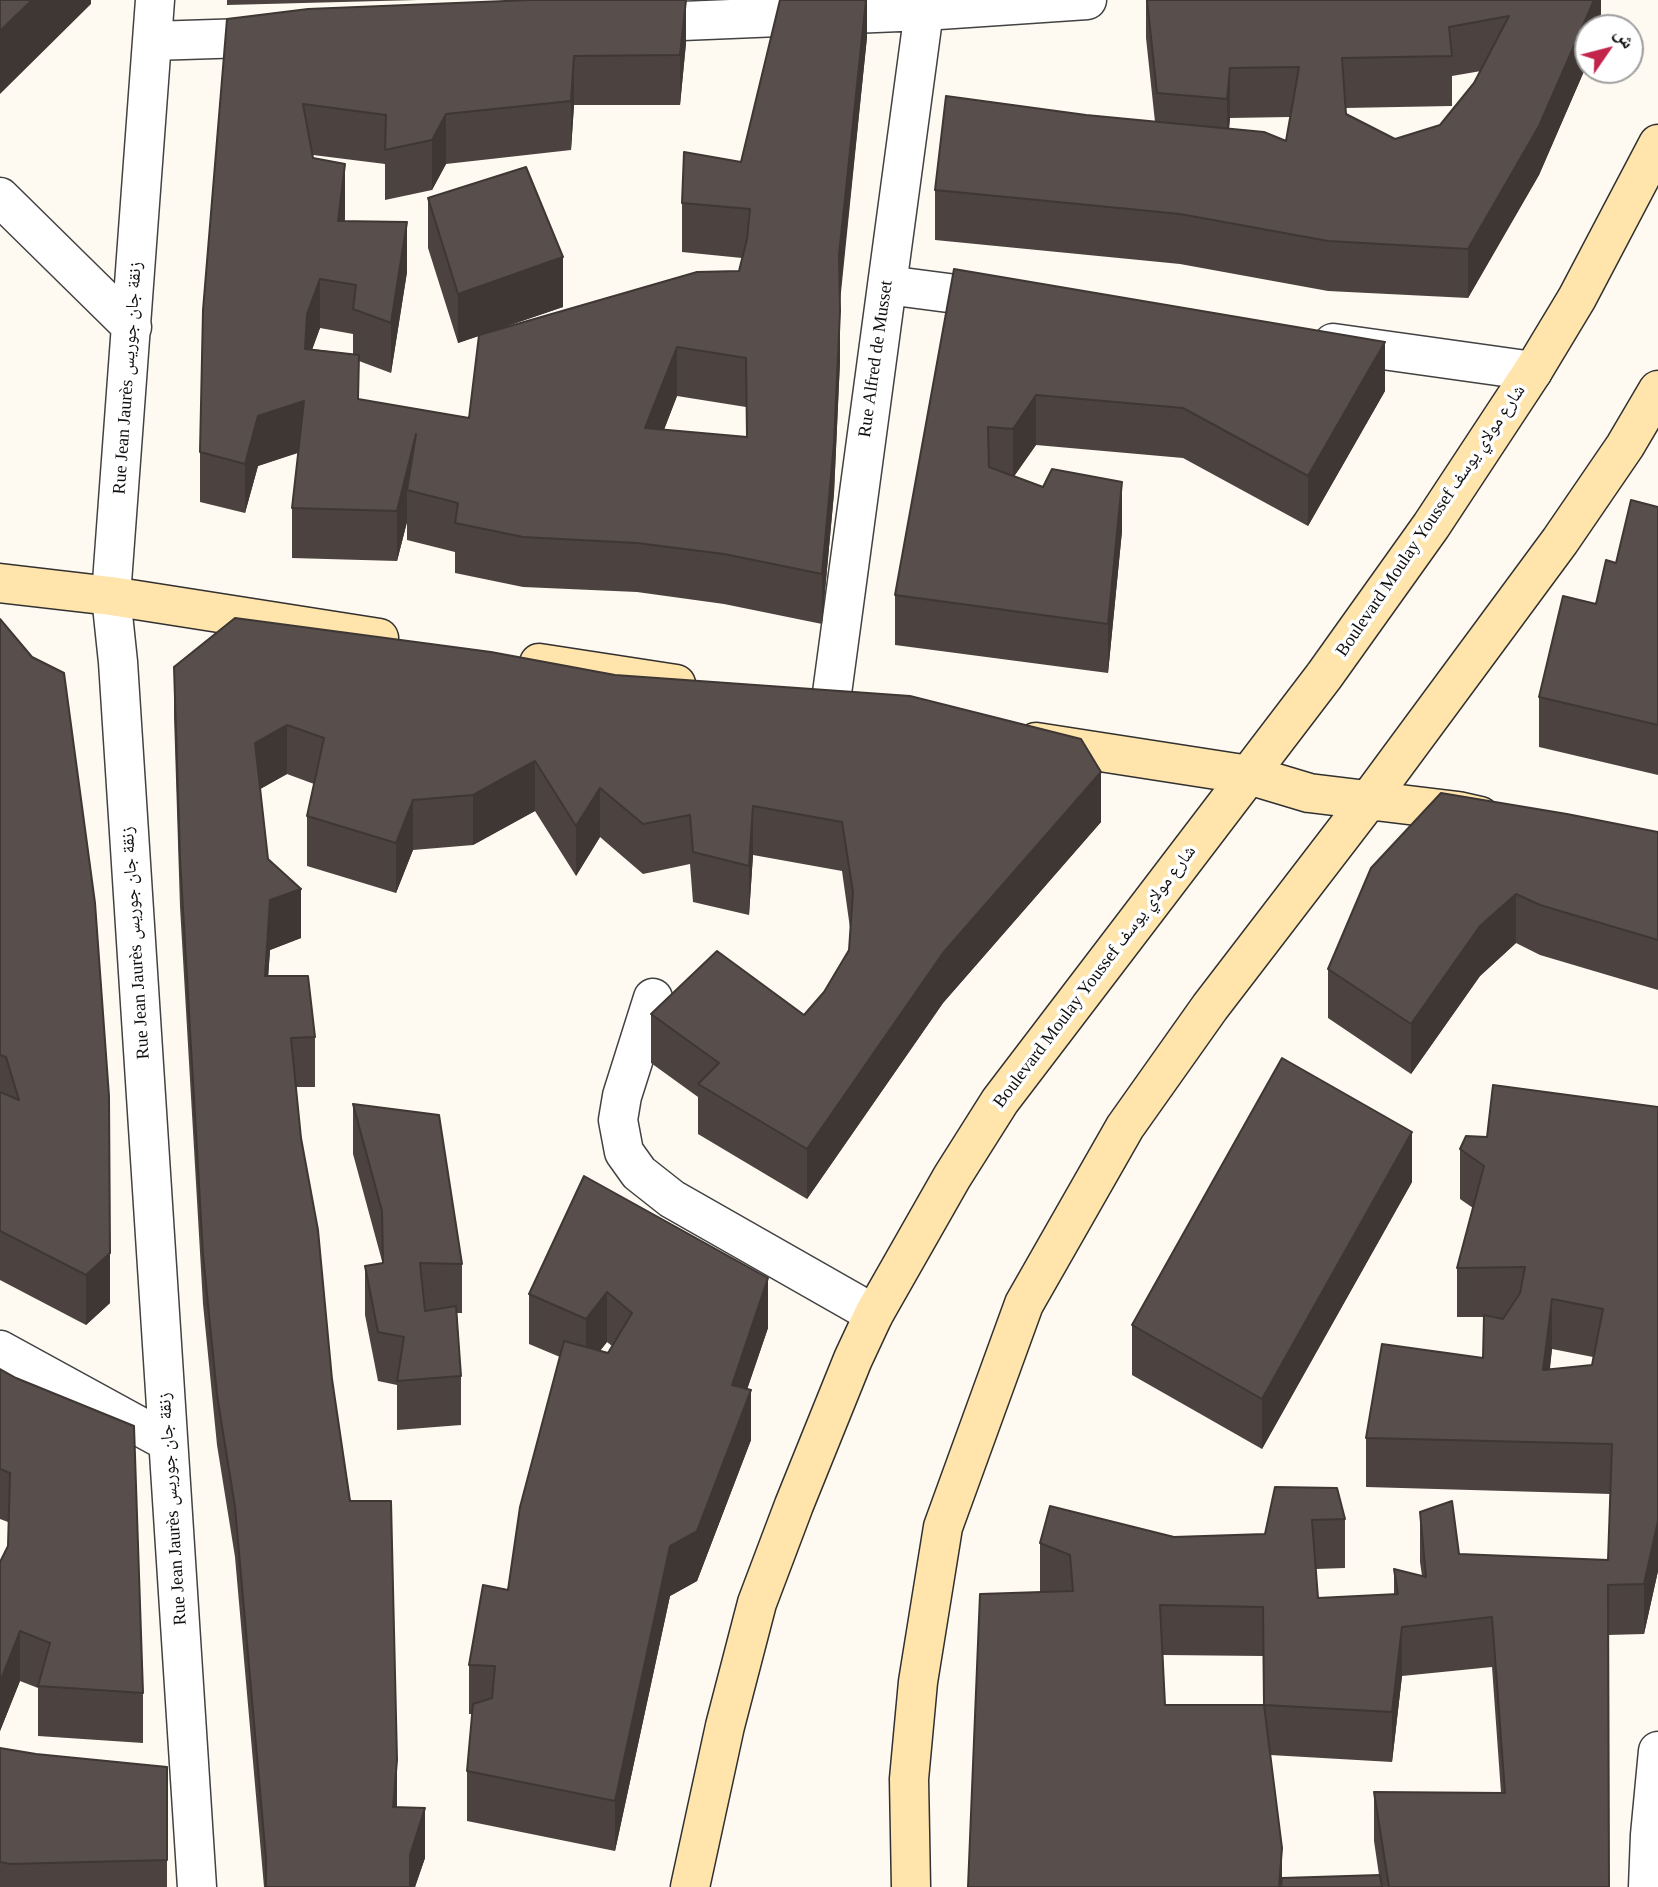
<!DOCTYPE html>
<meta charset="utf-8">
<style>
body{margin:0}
#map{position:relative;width:1658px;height:1887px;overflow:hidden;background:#fffaf1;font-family:"Times New Roman","Noto Naskh Arabic",serif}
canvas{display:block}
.north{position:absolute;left:1574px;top:14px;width:70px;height:70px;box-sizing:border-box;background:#fff;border:2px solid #9f9f9f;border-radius:50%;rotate:55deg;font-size:19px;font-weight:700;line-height:28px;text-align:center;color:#0f0f0f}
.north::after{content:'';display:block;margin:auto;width:24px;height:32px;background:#c3244b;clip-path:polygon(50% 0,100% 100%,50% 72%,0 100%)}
</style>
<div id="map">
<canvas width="1658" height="1887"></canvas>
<div class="north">ش</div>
</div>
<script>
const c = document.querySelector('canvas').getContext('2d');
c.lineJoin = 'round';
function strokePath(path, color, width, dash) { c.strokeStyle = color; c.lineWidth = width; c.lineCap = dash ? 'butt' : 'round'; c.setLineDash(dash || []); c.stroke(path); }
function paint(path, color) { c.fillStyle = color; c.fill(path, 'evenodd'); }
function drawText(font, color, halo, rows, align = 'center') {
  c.font = font + ' "Times New Roman","Noto Naskh Arabic",serif'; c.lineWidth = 7; c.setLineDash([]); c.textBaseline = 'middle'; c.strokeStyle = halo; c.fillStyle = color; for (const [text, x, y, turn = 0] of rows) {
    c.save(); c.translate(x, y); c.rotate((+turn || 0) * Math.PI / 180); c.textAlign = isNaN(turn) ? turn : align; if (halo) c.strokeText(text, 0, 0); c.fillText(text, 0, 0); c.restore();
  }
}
const street = new Path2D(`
 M 155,0 L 111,596 L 118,662 L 197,1887
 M 634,23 L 924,11 L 1087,0
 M 152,41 L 277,37
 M 0,197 L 132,327
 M 887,285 L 1002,300
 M 1333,343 L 1533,371
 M 830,708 L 924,11
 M 653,998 L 622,1096 L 618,1120 L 624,1152 L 639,1173 L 672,1199 L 874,1314
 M 0,1350 L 168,1442
 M 1648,1887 L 1650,1835 L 1658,1751`);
const secondary = new Path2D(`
 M 0,583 L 111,596 L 379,638
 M 539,663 L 676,684
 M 1036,742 L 1249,775 L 1309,793 L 1458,811 L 1480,816
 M 690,1887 L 725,1726 L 757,1603 L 794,1505 L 853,1359 L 874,1314 L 952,1177 L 1000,1101 L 1324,676 L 1431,526 L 1533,371 L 1577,298 L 1658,144
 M 911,1887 L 909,1779 L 918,1682 L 943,1527 L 1024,1304 L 1125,1127 L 1210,1007 L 1368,801 L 1560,541 L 1625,446 L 1658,390`);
strokePath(street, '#424242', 41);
strokePath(secondary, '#313131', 41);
strokePath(street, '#fff', 38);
strokePath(secondary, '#ffe5ac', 38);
paint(new Path2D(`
 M 227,0 L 418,0 L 227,5 Z
 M 686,0 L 686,43 L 680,105 L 574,105 L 571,150 L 446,164 L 432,190 L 385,200 L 385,164 L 313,155 L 313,158 L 345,214 L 345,221 L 407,272 L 391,373 L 359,361 L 359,399 L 469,418 L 479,336 L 458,343 L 428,248 L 428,198 L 563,307 L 489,332 L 739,271 L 742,258 L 682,252 L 682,203 L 741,162 L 867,0 L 867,37 L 840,302 L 840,361 L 834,493 L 822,624 L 724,604 L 637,592 L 523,587 L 455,573 L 455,552 L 407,540 L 407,522 L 397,561 L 292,558 L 292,508 L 299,452 L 258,466 L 245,513 L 200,502 L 200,452 L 227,19 ZM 320,328 L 353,334 L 353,354 L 312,349 ZM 677,396 L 746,407 L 747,437 L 664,430 Z
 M 1146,0 L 1601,0 L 1601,28 L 1588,28 L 1588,62 L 1539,175 L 1468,298 L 1328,291 L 1180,264 L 935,240 L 935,190 L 1086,115 L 1155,122 L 1146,38 ZM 1481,71 L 1474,83 L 1440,125 L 1395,139 L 1346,114 L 1345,108 L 1452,106 L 1452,76 ZM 1290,117 L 1286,141 L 1229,129 L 1230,118 Z
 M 954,269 L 1385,391 L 1308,526 L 1183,458 L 1036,445 L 1014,476 L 1122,531 L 1108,673 L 895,645 L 895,595 Z
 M 1658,507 L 1658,775 L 1539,747 L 1539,697 L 1596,604 L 1616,563 Z
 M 0,619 L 110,1303 L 86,1325 L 0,1280 Z
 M 174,667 L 1101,822 L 943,1003 L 807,1199 L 698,1134 L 698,1097 L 651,1063 L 651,1014 L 804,1015 L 824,992 L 849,950 L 850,928 L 842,871 L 753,855 L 749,915 L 693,902 L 690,864 L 643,874 L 600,837 L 576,876 L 535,811 L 473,845 L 413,850 L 396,893 L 307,866 L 307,816 L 314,784 L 287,774 L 260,789 L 268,859 L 301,938 L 270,950 L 268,976 L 315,1037 L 315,1087 L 296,1087 L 301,1138 L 332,1379 L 397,1807 L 425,1858 L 415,1887 L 264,1887 L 235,1557 L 217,1445 L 203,1304 L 180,907 L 174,716 Z
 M 1658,832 L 1658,990 L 1540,955 L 1516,943 L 1480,976 L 1411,1074 L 1328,1018 L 1328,969 Z
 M 353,1104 L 462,1264 L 462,1313 L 457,1313 L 461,1376 L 461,1425 L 397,1430 L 397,1385 L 378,1381 L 365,1315 L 365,1266 L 382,1263 L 382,1261 L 353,1154 Z
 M 1658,1107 L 1658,1571 L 1644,1634 L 1608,1635 L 1609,1887 L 968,1887 L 1040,1592 L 1040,1543 L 1265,1534 L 1275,1487 L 1345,1519 L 1345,1568 L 1316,1569 L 1318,1598 L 1394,1595 L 1394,1569 L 1422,1576 L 1420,1562 L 1420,1512 L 1459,1554 L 1608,1560 L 1611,1494 L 1366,1487 L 1366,1438 L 1483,1358 L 1484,1317 L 1457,1317 L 1457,1268 L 1473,1208 L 1460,1199 L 1460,1149 L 1487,1137 ZM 1552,1349 L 1593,1357 L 1592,1365 L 1550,1369 ZM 1163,1655 L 1263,1656 L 1263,1705 L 1165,1705 ZM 1492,1667 L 1501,1793 L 1374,1792 L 1374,1841 L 1379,1875 L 1282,1878 L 1270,1755 L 1392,1762 L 1402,1676 Z
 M 584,1176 L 768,1328 L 747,1389 L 751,1440 L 697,1581 L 670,1596 L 615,1851 L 467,1821 L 467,1771 L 472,1714 L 469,1714 L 469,1665 L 508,1590 L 560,1357 L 529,1344 L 529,1294 ZM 607,1342 L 612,1346 L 608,1353 L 600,1351 Z
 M 1412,1182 L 1262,1449 L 1132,1375 L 1132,1325 Z
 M 0,1369 L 143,1693 L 143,1743 L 38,1736 L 38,1688 L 20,1681 L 0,1731 L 0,1562 L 8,1546 L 8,1522 L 0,1519 Z
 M 0,1748 L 36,1754 L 167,1767 L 167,1887 L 0,1887 Z`), '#4c4340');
paint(new Path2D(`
 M 32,0 L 91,0 L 91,4 L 0,94 L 0,31 Z
 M 686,0 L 686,43 L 680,105 L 680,55 Z
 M 866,0 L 867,0 L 867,37 L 839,305 L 839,255 Z
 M 1594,0 L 1601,0 L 1601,28 L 1588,28 L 1588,62 L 1539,175 L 1468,298 L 1468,249 Z
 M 574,56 L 574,105 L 571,150 L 571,101 Z
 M 1230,68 L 1230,118 L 1227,149 L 1227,99 Z
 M 446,114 L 446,164 L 432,190 L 432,140 Z
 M 345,164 L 345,214 L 338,270 L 338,221 Z
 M 407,222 L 407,272 L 391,373 L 391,323 Z
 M 563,257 L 563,307 L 458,343 L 458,294 Z
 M 320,279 L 320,328 L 307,364 L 305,349 L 307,314 Z
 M 840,311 L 840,361 L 834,493 L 822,624 L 822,574 Z
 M 1385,342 L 1385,391 L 1308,526 L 1308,476 Z
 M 677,347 L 677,396 L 645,478 L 645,428 Z
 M 1036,395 L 1036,445 L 1013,478 L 1013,429 Z
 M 304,401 L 304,451 L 258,466 L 245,513 L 245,464 L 258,416 Z
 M 416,434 L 407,490 L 407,522 L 397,561 L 397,511 Z
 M 1122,482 L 1122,531 L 1108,673 L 1108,624 Z
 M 287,725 L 287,774 L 255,792 L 255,743 Z
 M 535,761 L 535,811 L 473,845 L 473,795 Z
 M 1101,772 L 1101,822 L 943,1003 L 807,1199 L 807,1149 L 943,953 Z
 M 600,788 L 600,837 L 576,876 L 576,826 Z
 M 413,800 L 413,850 L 396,893 L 396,843 Z
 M 753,806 L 753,855 L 749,915 L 749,866 Z
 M 301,889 L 301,938 L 270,950 L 265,1025 L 265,976 L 270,900 Z
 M 1516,894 L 1516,943 L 1480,976 L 1411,1074 L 1411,1024 L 1480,926 Z
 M 1412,1132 L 1412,1182 L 1262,1449 L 1262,1399 Z
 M 110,1253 L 110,1303 L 86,1325 L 86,1275 Z
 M 768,1278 L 768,1328 L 732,1434 L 732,1385 Z
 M 607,1292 L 607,1342 L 586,1368 L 586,1319 Z
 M 1552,1299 L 1552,1349 L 1543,1420 L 1543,1370 Z
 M 751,1390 L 751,1440 L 697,1581 L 670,1596 L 615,1851 L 615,1801 L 670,1546 Z
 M 1658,1521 L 1658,1571 L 1644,1634 L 1644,1584 Z
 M 1402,1627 L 1402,1676 L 1392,1762 L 1392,1712 Z
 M 20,1631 L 20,1681 L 0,1731 L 0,1682 Z
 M 397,1760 L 397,1810 L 393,1807 Z
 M 425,1808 L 425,1858 L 415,1887 L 410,1887 L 410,1855 Z
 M 1282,1848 L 1282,1887 L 1279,1887 Z`), '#3e3734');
const building = new Path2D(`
 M 0,0 L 32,0 L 0,31 Z
 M 530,0 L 686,0 L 680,55 L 574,56 L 571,101 L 446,114 L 432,140 L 385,150 L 386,115 L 303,104 L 313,158 L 345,164 L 338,221 L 407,222 L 391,323 L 353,309 L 356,285 L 320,279 L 307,314 L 305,349 L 359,355 L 358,399 L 469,418 L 479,335 L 697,272 L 739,271 L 747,239 L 750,209 L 682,203 L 684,152 L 741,162 L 780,0 L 866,0 L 839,255 L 840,311 L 834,443 L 822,574 L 724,554 L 637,543 L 523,537 L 455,523 L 458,503 L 407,490 L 416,434 L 397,511 L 292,508 L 304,401 L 258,416 L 245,464 L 200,452 L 203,310 L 227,19 L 308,9 ZM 677,347 L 746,358 L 747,437 L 645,428 Z
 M 1147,0 L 1594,0 L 1539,126 L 1468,249 L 1328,241 L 1180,214 L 935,190 L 946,96 L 1086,115 L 1264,132 L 1286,141 L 1299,67 L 1230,68 L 1227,99 L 1157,93 ZM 1509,16 L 1474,83 L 1440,125 L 1395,139 L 1346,114 L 1342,58 L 1452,56 L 1449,27 Z
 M 526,167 L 563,257 L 458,294 L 428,198 Z
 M 954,269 L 1385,342 L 1308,476 L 1183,408 L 1036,395 L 1013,429 L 988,427 L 989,467 L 1043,487 L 1052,469 L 1122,482 L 1108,624 L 895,595 Z
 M 1631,500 L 1658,507 L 1658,725 L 1539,697 L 1563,596 L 1596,604 L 1606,560 L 1616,563 Z
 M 235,618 L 491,652 L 615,675 L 910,696 L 1081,739 L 1101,772 L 943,953 L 807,1149 L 698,1084 L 719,1063 L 651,1014 L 717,951 L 804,1015 L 824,992 L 849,950 L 853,892 L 842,822 L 753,806 L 749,866 L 693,852 L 690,815 L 643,824 L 600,788 L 576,826 L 535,761 L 473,795 L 413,800 L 396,843 L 307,816 L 324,738 L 287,725 L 255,743 L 268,859 L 301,889 L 270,900 L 265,976 L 308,976 L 315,1037 L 291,1038 L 301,1138 L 318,1230 L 332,1379 L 350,1501 L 391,1501 L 397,1760 L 393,1807 L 425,1808 L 410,1855 L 410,1887 L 266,1887 L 266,1859 L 235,1507 L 217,1395 L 203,1254 L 180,858 L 174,667 Z
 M 0,619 L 32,657 L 64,673 L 95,903 L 109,1096 L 110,1253 L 86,1275 L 0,1231 L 0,1092 L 19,1100 L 6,1057 L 0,1055 Z
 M 1441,793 L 1567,814 L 1658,832 L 1658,940 L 1540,905 L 1516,894 L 1480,926 L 1411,1024 L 1328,969 L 1371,868 Z
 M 1282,1058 L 1412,1132 L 1262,1399 L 1132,1325 Z
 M 1493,1085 L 1658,1107 L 1658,1521 L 1644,1584 L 1608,1585 L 1609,1887 L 1389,1887 L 1374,1792 L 1505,1793 L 1492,1617 L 1402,1627 L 1392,1712 L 1264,1705 L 1282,1848 L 1279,1887 L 968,1887 L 980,1594 L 1073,1591 L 1070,1555 L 1040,1543 L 1050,1506 L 1174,1537 L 1265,1534 L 1275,1487 L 1337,1488 L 1345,1519 L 1312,1520 L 1318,1598 L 1398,1594 L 1394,1569 L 1426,1577 L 1420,1512 L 1452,1501 L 1459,1554 L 1608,1560 L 1612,1444 L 1366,1438 L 1382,1344 L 1483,1358 L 1484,1315 L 1503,1319 L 1520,1293 L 1525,1267 L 1457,1268 L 1484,1166 L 1460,1149 L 1466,1136 L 1487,1137 ZM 1552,1299 L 1603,1309 L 1592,1365 L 1543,1370 ZM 1160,1605 L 1263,1607 L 1264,1705 L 1165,1705 Z
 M 353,1104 L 439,1115 L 462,1264 L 420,1263 L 425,1311 L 456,1306 L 461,1376 L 397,1381 L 404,1337 L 378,1332 L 365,1266 L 383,1263 L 382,1211 Z
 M 584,1176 L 768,1278 L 732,1385 L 751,1390 L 697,1531 L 670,1546 L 615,1801 L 467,1771 L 473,1704 L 492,1698 L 495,1666 L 469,1665 L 483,1585 L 508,1590 L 520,1507 L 564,1341 L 608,1353 L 632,1313 L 607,1292 L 586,1319 L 529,1294 Z
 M 0,1369 L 16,1378 L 134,1426 L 143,1693 L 38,1686 L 50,1643 L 20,1631 L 0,1682 L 0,1562 L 8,1546 L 10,1473 L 0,1469 Z
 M 0,1748 L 36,1754 L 167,1767 L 167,1860 L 10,1864 L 0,1862 Z
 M 1380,1875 L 1382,1887 L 1281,1887 L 1282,1878 Z`);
paint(building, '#584e4b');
strokePath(building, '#3e3734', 2);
drawText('18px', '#0f0f0f', '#fff', [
 ["Rue Alfred de Musset",876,359,-82],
 ["Rue Jean Jaurès زنقة جان جوريس",128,378,-86],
 ["Boulevard Moulay Youssef شارع مولاي يوسف",1431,521,-56],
 ["Rue Jean Jaurès زنقة جان جوريس",136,943,-94],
 ["Boulevard Moulay Youssef شارع مولاي يوسف",1095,977,-53],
 ["Rue Jean Jaurès زنقة جان جوريس",173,1509,-94]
]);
</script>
